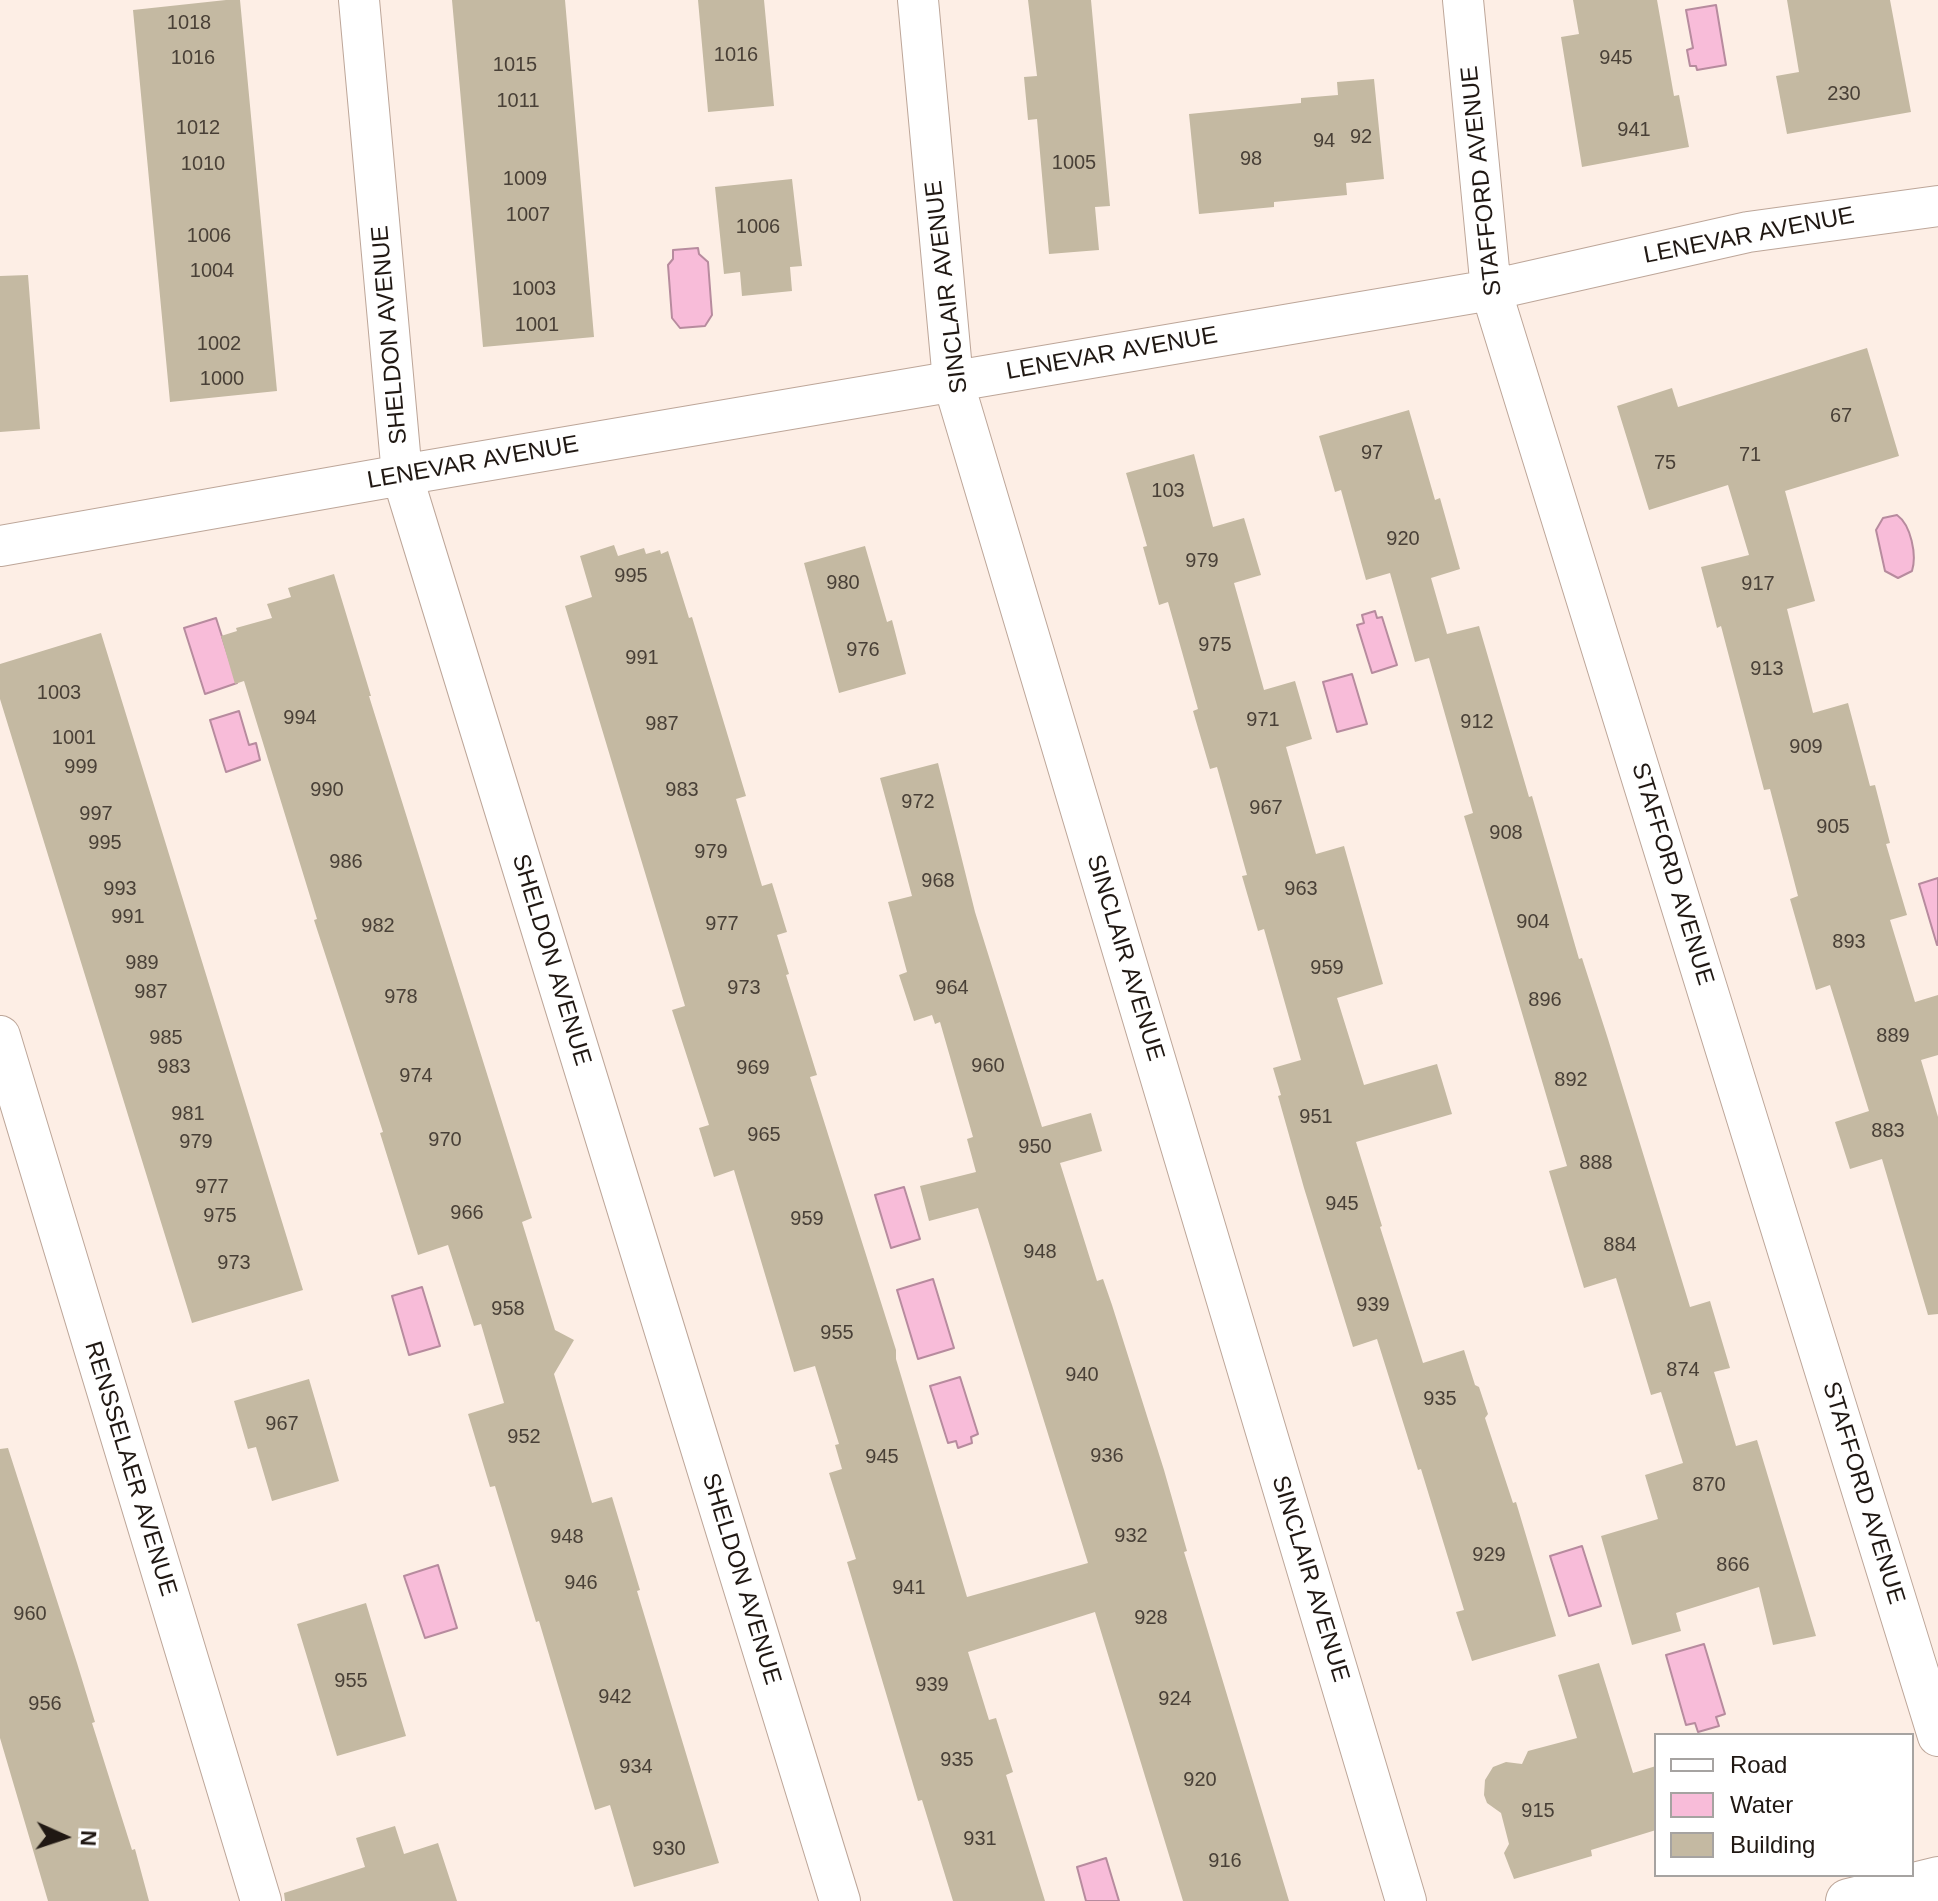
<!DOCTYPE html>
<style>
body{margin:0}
#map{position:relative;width:1938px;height:1901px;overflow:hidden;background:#fdeee5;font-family:Helvetica,sans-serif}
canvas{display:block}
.legend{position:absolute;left:1654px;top:1733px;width:260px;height:144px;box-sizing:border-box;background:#fff;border:2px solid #a6a3a1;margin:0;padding:10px 14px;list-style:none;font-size:24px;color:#201813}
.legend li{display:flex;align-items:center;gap:16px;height:40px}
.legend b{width:40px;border:2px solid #a6a3a1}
.north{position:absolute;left:24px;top:1797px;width:80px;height:80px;-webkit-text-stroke:6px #fff;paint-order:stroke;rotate:93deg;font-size:22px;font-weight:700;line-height:32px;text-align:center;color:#201813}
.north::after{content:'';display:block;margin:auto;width:28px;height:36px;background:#201813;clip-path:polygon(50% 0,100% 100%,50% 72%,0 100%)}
</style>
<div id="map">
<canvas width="1938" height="1901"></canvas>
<ul class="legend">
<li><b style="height:10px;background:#fff"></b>Road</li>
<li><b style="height:22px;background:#f8bcd9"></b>Water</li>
<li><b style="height:22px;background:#c4b9a2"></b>Building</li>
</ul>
<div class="north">N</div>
</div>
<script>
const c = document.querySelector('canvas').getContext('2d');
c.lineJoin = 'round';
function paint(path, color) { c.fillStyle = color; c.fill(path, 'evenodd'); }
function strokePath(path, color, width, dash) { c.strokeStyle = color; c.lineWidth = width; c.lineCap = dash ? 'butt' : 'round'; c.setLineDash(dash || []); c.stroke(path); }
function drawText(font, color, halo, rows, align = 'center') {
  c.font = font + ' Helvetica,sans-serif'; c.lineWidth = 6; c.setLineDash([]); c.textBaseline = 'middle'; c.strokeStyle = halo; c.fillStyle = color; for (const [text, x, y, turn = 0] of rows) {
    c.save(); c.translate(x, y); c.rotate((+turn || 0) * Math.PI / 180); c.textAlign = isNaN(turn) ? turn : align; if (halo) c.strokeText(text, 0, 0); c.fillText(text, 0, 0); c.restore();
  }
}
const water = new Path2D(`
 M 1716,5 L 1726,65 L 1697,70 L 1696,66 L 1690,66 L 1687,50 L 1693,48 L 1686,10 Z
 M 698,248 L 699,254 L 708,262 L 712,315 L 705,326 L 680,328 L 672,318 L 668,265 L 673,259 L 673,250 Z
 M 1897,515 C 1911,525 1917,555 1912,571 L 1898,578 L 1885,571 L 1876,530 L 1883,518 Z
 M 1375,611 L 1377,618 L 1382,617 L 1397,665 L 1372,673 L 1357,625 L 1364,623 L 1362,615 Z
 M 216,618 L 237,683 L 205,694 L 184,628 Z
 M 1352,674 L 1367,724 L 1337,732 L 1323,682 Z
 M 239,711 L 249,745 L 256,743 L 260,760 L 226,772 L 210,720 Z
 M 1938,878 L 1938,945 L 1937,945 L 1919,884 Z
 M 904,1187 L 920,1239 L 891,1248 L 875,1195 Z
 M 933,1279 L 954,1348 L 918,1359 L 897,1290 Z
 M 422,1287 L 440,1346 L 409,1355 L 392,1296 Z
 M 960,1377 L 978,1434 L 971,1437 L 972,1443 L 958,1448 L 956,1441 L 948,1443 L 930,1386 Z
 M 1582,1546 L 1601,1606 L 1569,1616 L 1550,1556 Z
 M 438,1565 L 457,1628 L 425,1638 L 404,1576 Z
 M 1704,1644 L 1725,1714 L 1716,1717 L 1719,1726 L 1698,1732 L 1695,1723 L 1686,1725 L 1666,1655 Z
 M 1106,1858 L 1119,1901 L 1086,1901 L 1077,1867 Z`);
paint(water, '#f8bcd9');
strokePath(water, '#b78b9e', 2);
paint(new Path2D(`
 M 226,0 L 240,0 L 277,391 L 170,402 L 133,10 Z
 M 452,0 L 565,0 L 594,337 L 483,347 Z
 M 698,0 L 764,0 L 774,106 L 708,112 Z
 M 1028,0 L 1091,0 L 1110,206 L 1095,207 L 1099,250 L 1049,254 L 1037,119 L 1028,120 L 1024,77 L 1037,76 Z
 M 1573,0 L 1657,0 L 1674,96 L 1679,95 L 1689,147 L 1582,167 L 1561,37 L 1579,34 Z
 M 1787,0 L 1890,0 L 1911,112 L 1787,134 L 1776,76 L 1799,72 Z
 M 1374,79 L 1384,179 L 1346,183 L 1347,195 L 1274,202 L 1274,207 L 1199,214 L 1189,114 L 1301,103 L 1301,98 L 1338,95 L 1337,82 Z
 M 792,179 L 802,266 L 790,267 L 792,291 L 742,296 L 740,272 L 724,274 L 715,187 Z
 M 28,275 L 40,429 L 0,432 L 0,276 Z
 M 1867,348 L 1899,456 L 1785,491 L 1815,601 L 1787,609 L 1813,713 L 1848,703 L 1870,786 L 1875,785 L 1890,843 L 1886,844 L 1907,915 L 1890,920 L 1915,1002 L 1938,995 L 1938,1055 L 1921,1060 L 1938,1117 L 1938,1314 L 1928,1315 L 1882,1159 L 1850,1169 L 1835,1122 L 1869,1111 L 1830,985 L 1816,990 L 1790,899 L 1798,896 L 1770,789 L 1764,790 L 1721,626 L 1717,628 L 1701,567 L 1749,555 L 1728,485 L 1649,510 L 1617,406 L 1672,388 L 1678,407 Z
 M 1409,410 L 1435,500 L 1440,498 L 1460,569 L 1431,578 L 1447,634 L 1479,626 L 1529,797 L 1532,796 L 1579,959 L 1582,958 L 1608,1039 L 1690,1307 L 1710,1301 L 1730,1368 L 1714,1372 L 1736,1446 L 1757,1440 L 1816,1636 L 1773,1645 L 1759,1587 L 1676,1613 L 1681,1631 L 1632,1645 L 1601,1536 L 1658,1519 L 1645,1475 L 1683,1463 L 1661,1392 L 1651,1395 L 1616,1278 L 1584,1288 L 1549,1171 L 1567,1166 L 1464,816 L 1473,813 L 1429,658 L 1415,662 L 1390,573 L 1366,580 L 1341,490 L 1335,492 L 1319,436 Z
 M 1194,454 L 1213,527 L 1244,518 L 1261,575 L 1234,583 L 1264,690 L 1295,681 L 1312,739 L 1286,747 L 1316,854 L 1344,846 L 1383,984 L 1337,998 L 1364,1085 L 1437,1064 L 1452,1114 L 1356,1142 L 1382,1226 L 1380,1227 L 1423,1363 L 1464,1350 L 1475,1385 L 1479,1387 L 1488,1414 L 1485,1418 L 1513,1503 L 1516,1502 L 1556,1636 L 1472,1661 L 1456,1612 L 1464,1610 L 1421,1469 L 1418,1470 L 1377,1339 L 1353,1347 L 1304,1188 L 1278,1096 L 1281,1095 L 1273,1068 L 1301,1060 L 1264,929 L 1258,931 L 1242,876 L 1247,875 L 1217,767 L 1210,769 L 1193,711 L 1198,709 L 1168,602 L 1159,605 L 1143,547 L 1147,546 L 1126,473 Z
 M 614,545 L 618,556 L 644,548 L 646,554 L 660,550 L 661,554 L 668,551 L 689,618 L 692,617 L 746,796 L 736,799 L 762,886 L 772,883 L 787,932 L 777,935 L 789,974 L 786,975 L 817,1075 L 810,1077 L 896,1350 L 896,1359 L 967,1597 L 1088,1563 L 978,1208 L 929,1221 L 920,1186 L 976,1172 L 967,1139 L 973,1137 L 940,1022 L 935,1024 L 932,1015 L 914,1021 L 899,975 L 907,972 L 888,902 L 912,896 L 880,778 L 938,763 L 975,912 L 1042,1127 L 1091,1113 L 1102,1151 L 1060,1163 L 1097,1281 L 1103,1279 L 1112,1305 L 1164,1470 L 1187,1551 L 1184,1552 L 1289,1901 L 1183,1901 L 1095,1612 L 968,1652 L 989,1720 L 996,1718 L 1013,1772 L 1006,1775 L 1045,1901 L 953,1901 L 922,1800 L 918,1801 L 847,1562 L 856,1559 L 829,1473 L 842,1469 L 835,1445 L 839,1444 L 815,1366 L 794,1372 L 734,1170 L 714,1177 L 699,1128 L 709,1125 L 672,1010 L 685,1006 L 565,606 L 592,597 L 580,556 Z
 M 865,546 L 887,622 L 892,620 L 906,674 L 839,693 L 804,563 Z
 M 334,574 L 371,696 L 369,696 L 532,1218 L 522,1222 L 555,1330 L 574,1340 L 554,1374 L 592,1503 L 612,1497 L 640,1590 L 637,1591 L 719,1863 L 634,1887 L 610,1805 L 595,1810 L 539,1621 L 536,1622 L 495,1486 L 490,1487 L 468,1414 L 504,1403 L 481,1324 L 474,1326 L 448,1245 L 418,1255 L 380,1133 L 383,1132 L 314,920 L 317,919 L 244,681 L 235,684 L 221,636 L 237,631 L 236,628 L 272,618 L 267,604 L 291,597 L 288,588 Z
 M 101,633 L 303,1290 L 192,1323 L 0,699 L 0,664 Z
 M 309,1379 L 339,1481 L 272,1501 L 256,1447 L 248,1449 L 234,1401 Z
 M 8,1448 L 77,1663 L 95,1722 L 92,1723 L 132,1850 L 135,1849 L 149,1901 L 48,1901 L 0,1738 L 0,1449 Z
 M 366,1603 L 406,1736 L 337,1756 L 297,1624 Z
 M 1599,1663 L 1633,1773 L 1656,1766 L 1656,1830 L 1591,1850 L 1592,1856 L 1514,1879 L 1504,1853 L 1509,1844 L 1501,1813 L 1487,1803 L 1484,1795 L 1485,1780 L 1493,1767 L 1506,1762 L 1522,1764 L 1528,1751 L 1577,1738 L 1558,1675 Z
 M 395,1826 L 404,1854 L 438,1843 L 457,1901 L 285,1901 L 284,1893 L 365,1867 L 356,1838 Z`), '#c4b9a2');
const street = new Path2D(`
 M 359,0 L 402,475 L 840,1901
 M 918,0 L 953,381 L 1406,1901
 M 1463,0 L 1491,290 L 1938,1736
 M 0,546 L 402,475 L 1491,290 L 1748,232 L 1938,206
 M 0,1036 L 261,1901`);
const secondary = new Path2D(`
 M 1848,1901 L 1938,1879`);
strokePath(street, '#bda699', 42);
strokePath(secondary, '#bda699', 46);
strokePath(street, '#fff', 40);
strokePath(secondary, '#fff', 44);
drawText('20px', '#494037', null, [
 ["1018",189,23],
 ["1016",736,55],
 ["1016",193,58],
 ["945",1616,58],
 ["1015",515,65],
 ["230",1844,94],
 ["1011",518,101],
 ["1012",198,128],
 ["941",1634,130],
 ["92",1361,137],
 ["94",1324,141],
 ["98",1251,159],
 ["1005",1074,163],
 ["1010",203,164],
 ["1009",525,179],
 ["1007",528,215],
 ["1006",758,227],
 ["1006",209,236],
 ["1004",212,271],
 ["1003",534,289],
 ["1001",537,325],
 ["1002",219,344],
 ["1000",222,379],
 ["67",1841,416],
 ["97",1372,453],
 ["71",1750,455],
 ["75",1665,463],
 ["103",1168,491],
 ["920",1403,539],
 ["979",1202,561],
 ["995",631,576],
 ["980",843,583],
 ["917",1758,584],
 ["975",1215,645],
 ["976",863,650],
 ["991",642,658],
 ["913",1767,669],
 ["1003",59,693],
 ["994",300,718],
 ["971",1263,720],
 ["912",1477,722],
 ["987",662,724],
 ["1001",74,738],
 ["909",1806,747],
 ["999",81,767],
 ["990",327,790],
 ["983",682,790],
 ["972",918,802],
 ["967",1266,808],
 ["997",96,814],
 ["905",1833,827],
 ["908",1506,833],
 ["995",105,843],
 ["979",711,852],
 ["986",346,862],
 ["968",938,881],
 ["993",120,889],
 ["963",1301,889],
 ["991",128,917],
 ["904",1533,922],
 ["977",722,924],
 ["982",378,926],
 ["893",1849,942],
 ["989",142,963],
 ["959",1327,968],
 ["973",744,988],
 ["964",952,988],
 ["987",151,992],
 ["978",401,997],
 ["896",1545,1000],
 ["889",1893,1036],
 ["985",166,1038],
 ["960",988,1066],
 ["983",174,1067],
 ["969",753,1068],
 ["974",416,1076],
 ["892",1571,1080],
 ["981",188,1114],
 ["951",1316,1117],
 ["883",1888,1131],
 ["965",764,1135],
 ["970",445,1140],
 ["979",196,1142],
 ["950",1035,1147],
 ["888",1596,1163],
 ["977",212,1187],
 ["945",1342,1204],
 ["966",467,1213],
 ["975",220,1216],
 ["959",807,1219],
 ["884",1620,1245],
 ["948",1040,1252],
 ["973",234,1263],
 ["939",1373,1305],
 ["958",508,1309],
 ["955",837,1333],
 ["874",1683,1370],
 ["940",1082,1375],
 ["935",1440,1399],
 ["967",282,1424],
 ["952",524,1437],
 ["936",1107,1456],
 ["945",882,1457],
 ["870",1709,1485],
 ["932",1131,1536],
 ["948",567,1537],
 ["929",1489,1555],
 ["866",1733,1565],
 ["946",581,1583],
 ["941",909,1588],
 ["960",30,1614],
 ["928",1151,1618],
 ["955",351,1681],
 ["939",932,1685],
 ["942",615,1697],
 ["924",1175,1699],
 ["956",45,1704],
 ["935",957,1760],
 ["934",636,1767],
 ["920",1200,1780],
 ["915",1538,1811],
 ["931",980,1839],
 ["930",669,1849],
 ["916",1225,1861]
]);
drawText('24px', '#201813', '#fff', [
 ["STAFFORD AVENUE",1482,181,-96],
 ["LENEVAR AVENUE",1749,236,-11],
 ["SINCLAIR AVENUE",947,287,-97],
 ["SHELDON AVENUE",390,335,-95],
 ["LENEVAR AVENUE",1112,354,-10],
 ["LENEVAR AVENUE",473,463,-10],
 ["STAFFORD AVENUE",1672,874,73],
 ["SINCLAIR AVENUE",1125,958,73],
 ["SHELDON AVENUE",551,960,73],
 ["RENSSELAER AVENUE",130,1469,73],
 ["STAFFORD AVENUE",1863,1493,73],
 ["SHELDON AVENUE",741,1579,73],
 ["SINCLAIR AVENUE",1310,1579,73]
]);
</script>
